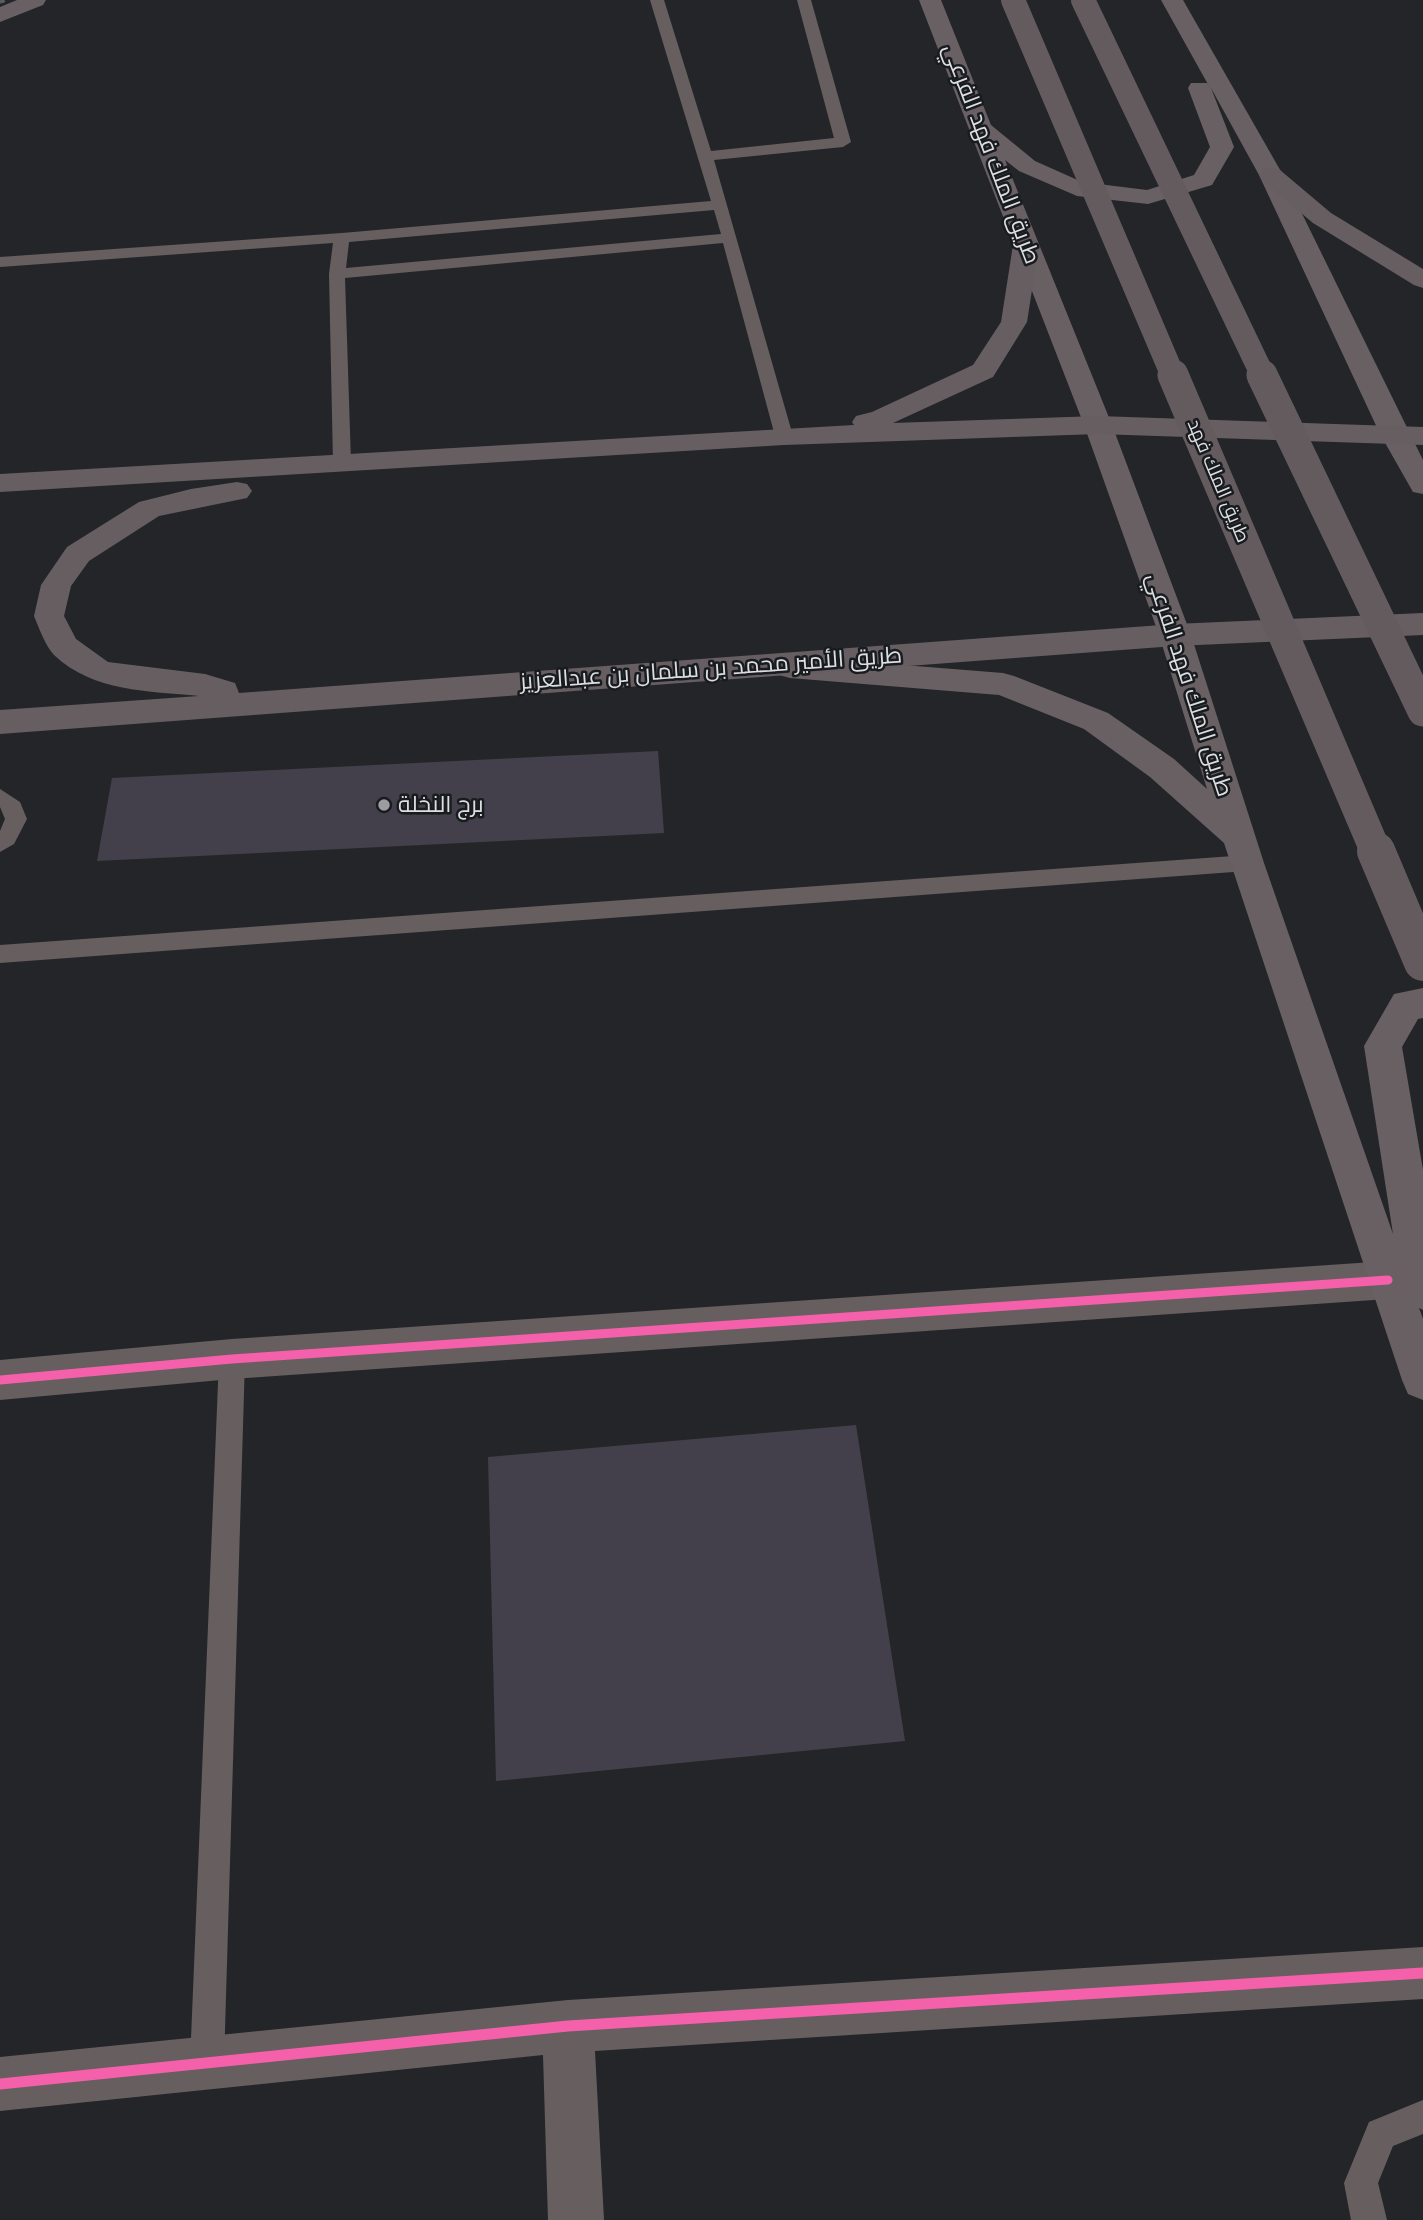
<!DOCTYPE html>
<meta charset="utf-8">
<style>
body{margin:0}
canvas{display:block;background:#232528}
</style>
<canvas width="1423" height="2220"></canvas>
<script>
const c = document.querySelector('canvas').getContext('2d');
c.lineJoin = 'round';
function paint(path, color) { c.fillStyle = color; c.fill(path, 'evenodd'); }
function strokePath(path, color, width, dash) { c.strokeStyle = color; c.lineWidth = width; c.lineCap = dash ? 'butt' : 'round'; c.setLineDash(dash || []); c.stroke(path); }
function drawText(font, color, halo, rows, align = 'center') {
  c.font = font + ' "Roboto Serif",Cairo,serif'; c.lineWidth = 5; c.setLineDash([]); c.textBaseline = 'middle'; c.strokeStyle = halo; c.fillStyle = color; for (const [text, x, y, turn = 0] of rows) {
    c.save(); c.translate(x, y); c.rotate((+turn || 0) * Math.PI / 180); c.textAlign = isNaN(turn) ? turn : align; if (halo) c.strokeText(text, 0, 0); c.fillText(text, 0, 0); c.restore();
  }
}
paint(new Path2D(`
 M 658,751 L 664,833 L 97,861 L 112,778 Z
 M 856,1425 L 905,1741 L 496,1781 L 488,1457 Z`), '#43404b');
paint(new Path2D(`
 M 650,0 L 664,0 L 711,151 L 834,138 L 797,0 L 811,0 L 851,142 L 843,147 L 714,160 L 793,436 L 790,440 L 778,440 L 775,436 L 723,243 L 345,278 L 351,462 L 342,468 L 333,462 L 329,274 L 333,243 L 0,267 L 0,257 L 342,233 L 711,201 ZM 714,210 L 721,234 L 346,268 L 349,242 Z
 M 0,789 L 20,802 L 27,819 L 14,844 L 0,852 L 0,831 L 5,819 L 0,807 Z
 M 1247,855 L 1255,857 L 1258,863 L 1255,869 L 1247,871 L 0,963 L 0,945 Z
 M 232,1346 L 242,1350 L 245,1359 L 224,2063 L 219,2075 L 207,2080 L 195,2075 L 190,2063 L 219,1359 L 222,1350 Z
 M 1423,2100 L 1423,2134 L 1393,2146 L 1378,2183 L 1387,2220 L 1351,2220 L 1344,2183 L 1369,2122 Z`), '#675e60');
paint(new Path2D(`
 M 1388,1261 L 1403,1267 L 1409,1280 L 1403,1293 L 1388,1299 L 232,1379 L 0,1400 L 0,1360 L 232,1339 Z
 M 1423,1947 L 1423,1999 L 595,2051 L 604,2220 L 548,2220 L 543,2055 L 0,2111 L 0,2057 L 568,2000 Z`), '#675e60');
paint(new Path2D(`
 M 17,0 L 46,0 L 43,5 L 0,22 L 0,7 Z
 M 919,0 L 941,0 L 991,125 L 1035,161 L 1082,182 L 1147,190 L 1194,175 L 1210,147 L 1188,88 L 1191,83 L 1207,83 L 1210,88 L 1161,0 L 1183,0 L 1283,175 L 1423,460 L 1423,494 L 1413,492 L 1380,434 L 1259,175 L 1211,88 L 1234,147 L 1212,185 L 1148,204 L 1077,196 L 1019,171 L 1005,160 L 1112,425 L 1191,635 L 1264,863 L 1393,1234 L 1364,1046 L 1394,994 L 1423,988 L 1423,1018 L 1418,1019 L 1402,1047 L 1423,1170 L 1423,1310 L 1419,1308 L 1423,1319 L 1423,1400 L 1408,1394 L 1402,1380 L 1224,843 L 1150,777 L 1084,729 L 999,695 L 790,678 L 779,675 L 774,667 L 779,659 L 790,656 L 1003,673 L 1014,676 L 1108,713 L 1174,759 L 1207,789 L 1159,635 L 1084,425 Z`), '#696063');
paint(new Path2D(`
 M 1271,168 L 1280,170 L 1331,213 L 1423,269 L 1423,288 L 1414,285 L 1313,223 L 1262,180 L 1259,175 L 1262,170 Z
 M 1026,237 L 1035,240 L 1039,245 L 1027,322 L 993,377 L 893,423 L 1098,416 L 1423,427 L 1423,445 L 1098,434 L 784,445 L 0,492 L 0,474 L 854,425 L 852,422 L 856,416 L 872,412 L 973,365 L 1001,322 L 1013,245 L 1017,240 Z
 M 237,482 L 247,484 L 252,491 L 247,498 L 159,516 L 89,561 L 71,586 L 64,616 L 76,639 L 108,662 L 205,674 L 235,683 L 239,693 L 1175,624 L 1423,613 L 1423,635 L 1175,646 L 0,734 L 0,710 L 199,696 C 149,691 93,692 54,655 C 45,645 39,628 34,616 L 41,585 L 67,547 L 139,502 L 191,489 Z`), '#675e62');
strokePath(new Path2D(`
 M 0,2 L 6,0`), '#5f5c5f', 3.5, [5, 5]);
strokePath(new Path2D(`
 M 1013,0 L 1173,376
 M 1083,0 L 1263,376`), '#645b5f', 24);
strokePath(new Path2D(`
 M 1173,375 L 1376,852
 M 1262,375 L 1423,711`), '#645b5f', 31);
strokePath(new Path2D(`
 M 1376,851 L 1423,962`), '#645b5f', 38);
strokePath(new Path2D(`
 M 0,1380 L 232,1359 L 1388,1280`), '#f560ab', 9);
strokePath(new Path2D(`
 M 0,2084 L 568,2026 L 1423,1973`), '#f560ab', 11);
for (const [x, y, r, color] of [
 [384,805,7,"#9b9da0"]
]) { const dot = new Path2D(); dot.arc(x, y, r, 0, 2 * Math.PI); c.fillStyle = color; c.fill(dot); strokePath(dot, '#191c1f', 2.5); }
drawText('19px', '#dcdee1', '#191c1f', [
 ["طريق الملك فهد",1218,481,67]
]);
drawText('23px', '#dcdee1', '#191c1f', [
 ["طريق الملك فهد الفرعي",991,154,69],
 ["طريق الأمير محمد بن سلمان بن عبدالعزيز",711,669,-4],
 ["طريق الملك فهد الفرعي",1189,685,72]
]);
drawText('23px', '#dcdee1', '#191c1f', [
 ["برج النخلة",398,805]
], 'left');
</script>
